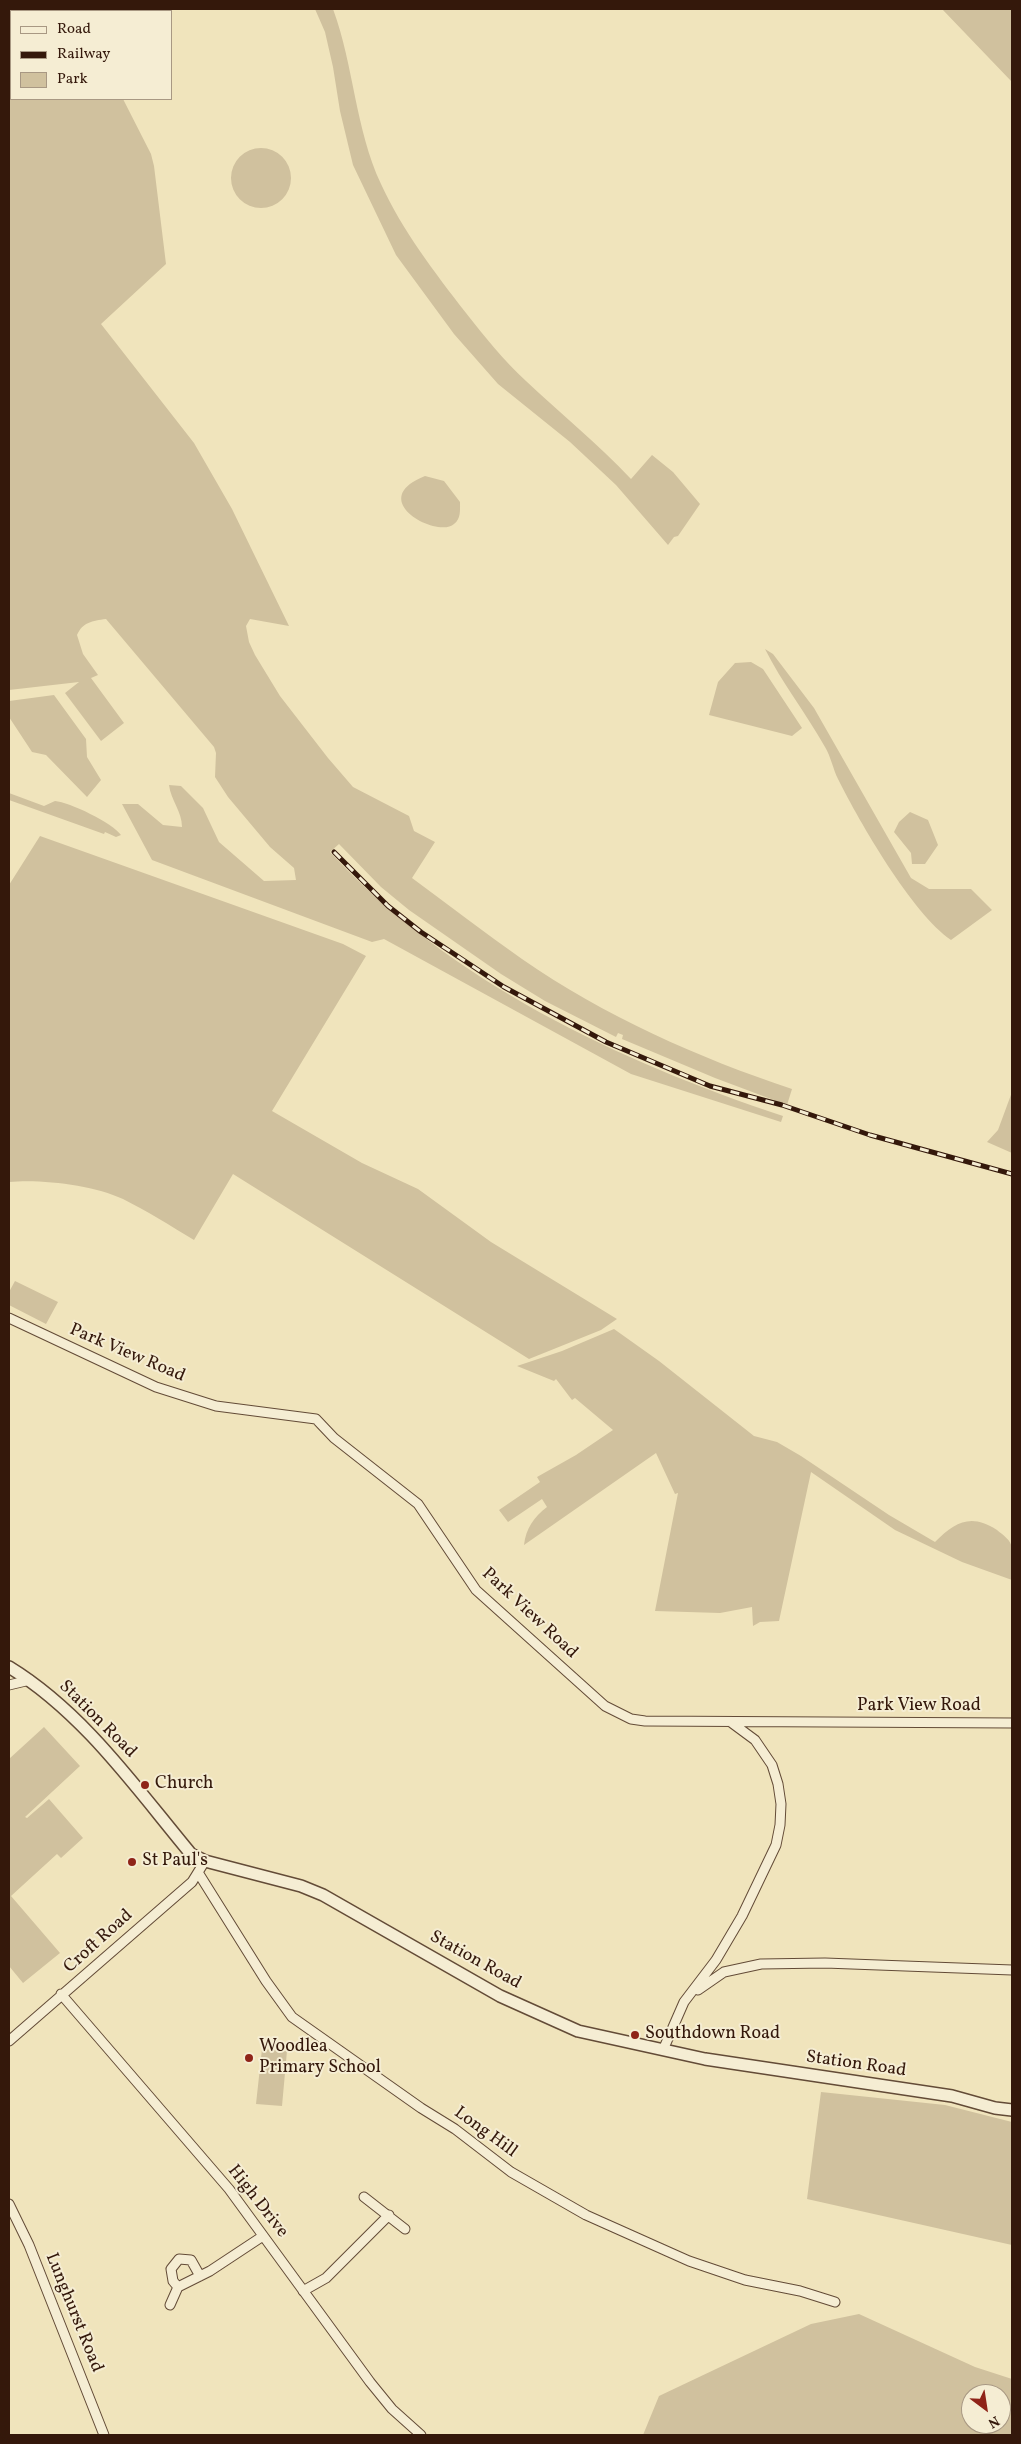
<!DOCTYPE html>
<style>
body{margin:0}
#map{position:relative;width:1021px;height:2444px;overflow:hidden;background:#f0e4bc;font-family:Vollkorn,serif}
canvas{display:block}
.frame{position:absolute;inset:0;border:10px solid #34180b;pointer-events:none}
.legend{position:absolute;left:10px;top:10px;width:162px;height:90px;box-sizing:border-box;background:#f5edd3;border:1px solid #a89883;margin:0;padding:6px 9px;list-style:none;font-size:15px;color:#34180b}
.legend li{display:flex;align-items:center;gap:10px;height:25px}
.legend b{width:25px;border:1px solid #a89883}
.north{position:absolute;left:961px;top:2384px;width:50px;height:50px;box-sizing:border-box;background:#f5edd3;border:1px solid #a89883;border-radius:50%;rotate:149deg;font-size:14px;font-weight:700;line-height:20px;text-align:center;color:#34180b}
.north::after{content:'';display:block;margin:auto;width:18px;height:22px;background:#8f2418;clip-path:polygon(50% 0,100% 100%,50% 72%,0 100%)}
</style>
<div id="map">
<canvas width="1021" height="2444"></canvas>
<div class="frame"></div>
<ul class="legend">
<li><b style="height:6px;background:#f5edd3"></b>Road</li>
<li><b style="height:6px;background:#34180b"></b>Railway</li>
<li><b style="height:14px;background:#d0c19e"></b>Park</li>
</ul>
<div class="north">N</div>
</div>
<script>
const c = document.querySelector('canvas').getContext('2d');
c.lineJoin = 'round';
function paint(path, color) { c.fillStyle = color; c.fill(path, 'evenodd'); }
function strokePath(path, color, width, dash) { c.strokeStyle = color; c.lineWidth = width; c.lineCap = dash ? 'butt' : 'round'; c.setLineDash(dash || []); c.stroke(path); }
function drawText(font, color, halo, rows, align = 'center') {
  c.font = font + ' Vollkorn,serif'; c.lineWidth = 4; c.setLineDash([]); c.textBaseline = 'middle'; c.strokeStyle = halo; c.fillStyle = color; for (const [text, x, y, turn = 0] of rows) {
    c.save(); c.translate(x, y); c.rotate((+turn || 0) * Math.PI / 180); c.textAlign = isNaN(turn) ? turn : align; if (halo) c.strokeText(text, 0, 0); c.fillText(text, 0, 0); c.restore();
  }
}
paint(new Path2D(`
 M 9,9 L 47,9 L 49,11 L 11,11 L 11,99 L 123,99 L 151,154 L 154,166 L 166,264 L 101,324 L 194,443 L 232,509 L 289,626 L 250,619 L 246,626 L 249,642 L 255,655 L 280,696 L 328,758 L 353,787 L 409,816 L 414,831 L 435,842 L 412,878 C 449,905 485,933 522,959 C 604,1016 699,1058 792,1089 L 787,1105 L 715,1078 L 622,1039 L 623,1035 L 618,1033 L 616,1037 L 545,1001 L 501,974 L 409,910 L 381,887 L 339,844 L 330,852 C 450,982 618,1061 783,1116 L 781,1122 L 631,1074 L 384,939 L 372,942 L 152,860 L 122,804 L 138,804 L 163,825 L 182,827 C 182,811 171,801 169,785 L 181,786 L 203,808 L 219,842 L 264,881 L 296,880 L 294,868 L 270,847 L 228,797 L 215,777 L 216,753 L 214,747 L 106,619 C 92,621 83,622 77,635 L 83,654 L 98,675 L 91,678 L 124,723 L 101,741 L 65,693 L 79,682 L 9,690 Z
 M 315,9 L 333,9 C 354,66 355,128 381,184 C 402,230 435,273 466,313 C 485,337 504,361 526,381 C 561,414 598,444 631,479 L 652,455 L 673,472 L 700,504 L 678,536 L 674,537 L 668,545 L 616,485 L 570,442 L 498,384 L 454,334 L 396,255 L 353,165 L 340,111 L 333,67 L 325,32 Z
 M 942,9 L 1012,9 L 1012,82 Z
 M231 178a30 30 0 1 1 60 0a30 30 0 1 1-60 0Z
 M 425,476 L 444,481 L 460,502 C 460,510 461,519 454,524 C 438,539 364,500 425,476 Z
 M 765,649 L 773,654 L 814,708 L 911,878 L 929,889 L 971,889 L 992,910 L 951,940 C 912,913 860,823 838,779 C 833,769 831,757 825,747 C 806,713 782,683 765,649 Z
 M 751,662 L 763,669 L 802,728 L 792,736 L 709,715 L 718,682 L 735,663 Z
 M 54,695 L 86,739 L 87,757 L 101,780 L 87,797 L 46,755 L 32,752 L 9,717 L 9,701 Z
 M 9,793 L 44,806 L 55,801 C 69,802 113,823 121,835 L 116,837 L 105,832 L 104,834 L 9,800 Z
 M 910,812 L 928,820 L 938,845 L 925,864 L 912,864 L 911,853 L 894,832 L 899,822 Z
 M 40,836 L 343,944 L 366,956 L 272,1111 L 362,1163 L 418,1189 L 491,1242 L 617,1319 L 601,1330 L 529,1359 L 233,1174 L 194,1240 C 171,1226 147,1211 123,1199 C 93,1185 42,1179 9,1182 L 9,885 Z
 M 1012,1092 L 1012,1153 L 987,1142 L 998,1130 Z
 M 15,1281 L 58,1302 L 46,1324 L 9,1305 L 9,1292 Z
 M 614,1329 L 659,1361 L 754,1436 L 777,1442 L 801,1456 L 889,1515 L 935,1542 C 955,1522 971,1513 997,1530 C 1003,1535 1011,1540 1012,1548 C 1014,1558 1012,1570 1012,1580 L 962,1562 L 895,1530 L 811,1472 L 779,1621 L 760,1622 L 753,1626 L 752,1607 L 720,1613 L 655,1611 L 678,1493 L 675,1494 L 656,1453 L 524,1545 C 526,1528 534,1517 547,1507 L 542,1499 L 508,1522 L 499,1510 L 540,1482 L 537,1477 L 576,1455 L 613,1430 L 575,1398 L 572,1400 L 556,1379 L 554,1381 L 517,1366 L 562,1351 Z
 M 44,1727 L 80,1766 L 25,1817 L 27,1818 L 49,1799 L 83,1838 L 61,1858 L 57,1854 L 11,1896 L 60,1953 L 23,1983 L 9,1966 L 9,1759 Z
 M 262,2049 L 287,2051 L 282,2106 L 256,2104 Z
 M 821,2092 L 945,2105 L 1012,2122 L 1012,2245 L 807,2199 Z
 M 859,2314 L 975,2367 L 1012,2379 L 1012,2435 L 643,2435 L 659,2396 L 811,2324 ZM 971,2394 L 1001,2394 L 1001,2424 L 971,2424 Z`), '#d0c19e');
const minor = new Path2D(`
 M 9,1318 L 156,1387 L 216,1406 L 316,1419 L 334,1438 L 418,1504 L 476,1590 L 605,1706 L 631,1719 L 645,1721 L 1012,1723
 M 9,1685 L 30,1680
 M 199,1874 L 266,1981 L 292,2017 L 421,2108 L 455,2129 L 511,2172 L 586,2215 L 689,2261 L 745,2280 L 800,2291 L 835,2302
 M 698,1990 L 724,1972 L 761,1964 L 825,1963 L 1012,1970
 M 61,1994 L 229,2189 L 370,2382 L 392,2409 L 421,2435
 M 9,2041 L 192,1882 L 205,1861
 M 663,2050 L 684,2002 L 716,1960 L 742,1916 L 776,1845 L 780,1825 L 781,1804 L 778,1784 L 772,1765 L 755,1740 L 732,1723
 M 364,2197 L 405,2229
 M 9,2204 L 29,2245 L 104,2435
 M 178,2287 L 173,2281 L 171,2269 L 179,2259 L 191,2260 L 200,2276
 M 303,2291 L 326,2278 L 389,2215
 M 170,2305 L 178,2287 L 210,2271 L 263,2236`);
const tertiary = new Path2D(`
 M 9,1667 C 84,1713 136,1788 191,1854 L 205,1861 L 301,1886 L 323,1895 L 500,1996 L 578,2031 L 705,2059 L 952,2096 L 995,2108 L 1012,2110`);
strokePath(minor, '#634b37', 11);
strokePath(tertiary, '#634b37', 14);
strokePath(minor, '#f5edd3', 9);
strokePath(tertiary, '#f5edd3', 11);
const rail = new Path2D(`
 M 334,852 L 388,906 L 421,932 L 504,987 L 606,1042 L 710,1086 L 782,1105 L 870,1135 L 1012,1174`);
strokePath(rail, '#34180b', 5);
strokePath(rail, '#f5edd3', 3, [9]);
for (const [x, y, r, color] of [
 [145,1785,5,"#8f2418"],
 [132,1862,5,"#8f2418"],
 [635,2035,5,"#8f2418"],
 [249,2058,5,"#8f2418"]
]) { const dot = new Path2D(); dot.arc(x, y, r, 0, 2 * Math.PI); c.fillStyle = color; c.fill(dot); strokePath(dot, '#f5edd3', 2); }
drawText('18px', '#34180b', '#f5edd3', [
 ["Park View Road",127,1354,23],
 ["Park View Road",529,1614,43],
 ["Park View Road",919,1707],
 ["Station Road",97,1720,45],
 ["Croft Road",99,1942,-42],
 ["Station Road",475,1961,29],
 ["Station Road",856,2065,8],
 ["Long Hill",485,2133,36],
 ["High Drive",257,2202,52],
 ["Lunghurst Road",73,2313,68]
]);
drawText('18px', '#34180b', '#f5edd3', [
 ["Church",155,1785],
 ["St Paul's",142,1862],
 ["Southdown Road",645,2035],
 ["Woodlea",259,2048],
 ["Primary School",259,2069]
], 'left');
</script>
